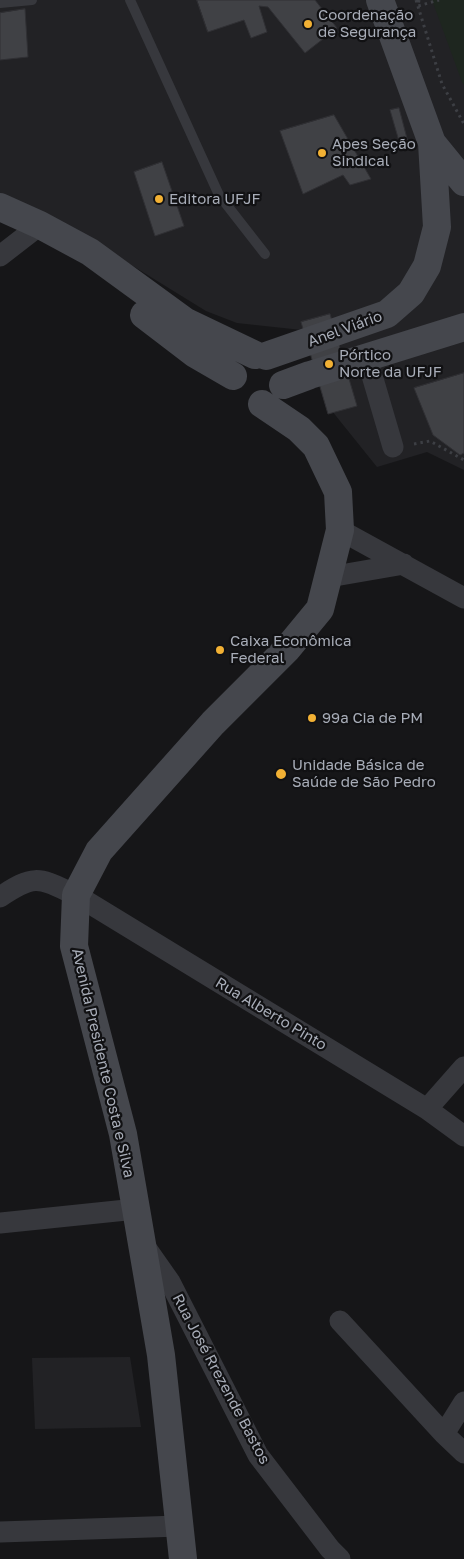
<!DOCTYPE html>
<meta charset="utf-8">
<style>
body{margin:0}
canvas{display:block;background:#161618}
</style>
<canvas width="464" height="1559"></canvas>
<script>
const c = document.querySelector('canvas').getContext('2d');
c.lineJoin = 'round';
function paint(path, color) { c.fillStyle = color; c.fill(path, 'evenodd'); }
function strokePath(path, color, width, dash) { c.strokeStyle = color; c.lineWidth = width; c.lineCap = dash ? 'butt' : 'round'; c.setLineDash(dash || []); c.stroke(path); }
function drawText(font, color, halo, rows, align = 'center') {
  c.font = font + ' "Golos Text",sans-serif'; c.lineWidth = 4.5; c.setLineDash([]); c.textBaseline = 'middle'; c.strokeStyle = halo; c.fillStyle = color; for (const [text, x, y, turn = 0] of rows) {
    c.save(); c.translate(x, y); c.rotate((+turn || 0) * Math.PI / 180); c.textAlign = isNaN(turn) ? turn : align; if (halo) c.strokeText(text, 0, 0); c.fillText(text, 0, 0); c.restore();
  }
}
paint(new Path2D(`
 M 0,0 L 464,0 L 464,470 L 427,452 L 377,467 L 332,411 L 302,330 L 237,323 L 206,311 L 81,234 L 0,195 Z
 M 130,1357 L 141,1427 L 35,1429 L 32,1358 Z`), '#222225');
paint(new Path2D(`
 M 432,0 L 464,0 L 464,85 L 462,82 Z`), '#1e261f');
const building = new Path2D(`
 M 197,0 L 315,0 L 337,28 L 305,53 L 268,7 L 259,6 L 267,32 L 251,38 L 244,20 L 208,32 Z
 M 25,9 L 28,57 L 0,60 L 0,13 Z
 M 399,108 L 409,146 L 401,148 L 390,110 Z
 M 334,115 L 371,179 L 350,185 L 343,175 L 303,194 L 280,131 Z
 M 162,162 L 184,226 L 155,236 L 134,172 Z
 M 330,314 L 357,406 L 328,414 L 301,322 Z
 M 464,373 L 464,453 L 460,455 L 433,435 L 414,388 Z`);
paint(building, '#404145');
strokePath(building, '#303034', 1);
strokePath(new Path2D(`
 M 416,0 L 442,84 L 464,124
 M 419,0 L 418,6 L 439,0
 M 414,444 L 430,441 L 464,460`), '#3d3f44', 3, [2.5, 4]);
strokePath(new Path2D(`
 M 130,0 L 219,195 L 265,254
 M 0,3 L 32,0`), '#37383d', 10);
strokePath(new Path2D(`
 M 0,256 L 40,225
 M 371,372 L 393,447
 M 340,530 L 464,598
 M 329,577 L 404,564
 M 0,897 C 36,873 39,878 76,895 L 427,1109 L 464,1136
 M 427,1109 L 464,1067
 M 0,1223 L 136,1209
 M 144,1245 L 170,1282 L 258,1455 L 330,1549 L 340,1559
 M 340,1321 L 444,1434
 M 464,1402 L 444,1434 L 464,1453
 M 0,1532 L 179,1526`), '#37383d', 21);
strokePath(new Path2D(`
 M 432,143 L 464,182
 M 0,207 L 40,225 L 90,252 L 186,322 L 255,355
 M 144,315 L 195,354 L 233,376
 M 266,356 L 387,314 L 411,293 L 427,266 L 437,227 L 432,143 L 380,0
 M 283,385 L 310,375 L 464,327
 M 183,1559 L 161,1355 L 136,1209 L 123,1134 L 74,946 L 76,895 L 99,851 L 213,723 L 287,649 L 320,609 L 340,530 L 338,492 L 316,446 L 299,429 L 262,404`), '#45474d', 28);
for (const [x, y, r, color] of [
 [308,24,5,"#f2b134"],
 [322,153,5,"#f2b134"],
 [159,199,5,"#f2b134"],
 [329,364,5,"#f2b134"],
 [220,650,5,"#f2b134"],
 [312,718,5,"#f2b134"],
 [281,774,6,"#f2b134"]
]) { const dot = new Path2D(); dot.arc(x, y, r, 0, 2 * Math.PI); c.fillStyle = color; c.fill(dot); strokePath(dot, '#111113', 2); }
drawText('15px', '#a8adb8', '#111113', [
 ["Coordenação",318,15],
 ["de Segurança",318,32],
 ["Apes Seção",332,144],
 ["Sindical",332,161],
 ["Editora UFJF",169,199],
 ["Pórtico",339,355],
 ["Norte da UFJF",339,372],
 ["Caixa Econômica",230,641],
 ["Federal",230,658],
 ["99ª Cia de PM",322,718],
 ["Unidade Básica de",292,765],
 ["Saúde de São Pedro",292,782]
], 'left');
drawText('15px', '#a8adb8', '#111113', [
 ["Anel Viário",345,329,-20],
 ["Rua Alberto Pinto",271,1014,31],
 ["Avenida Presidente Costa e Silva",103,1063,77],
 ["Rua José Rrezende Bastos",221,1379,62]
]);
</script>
